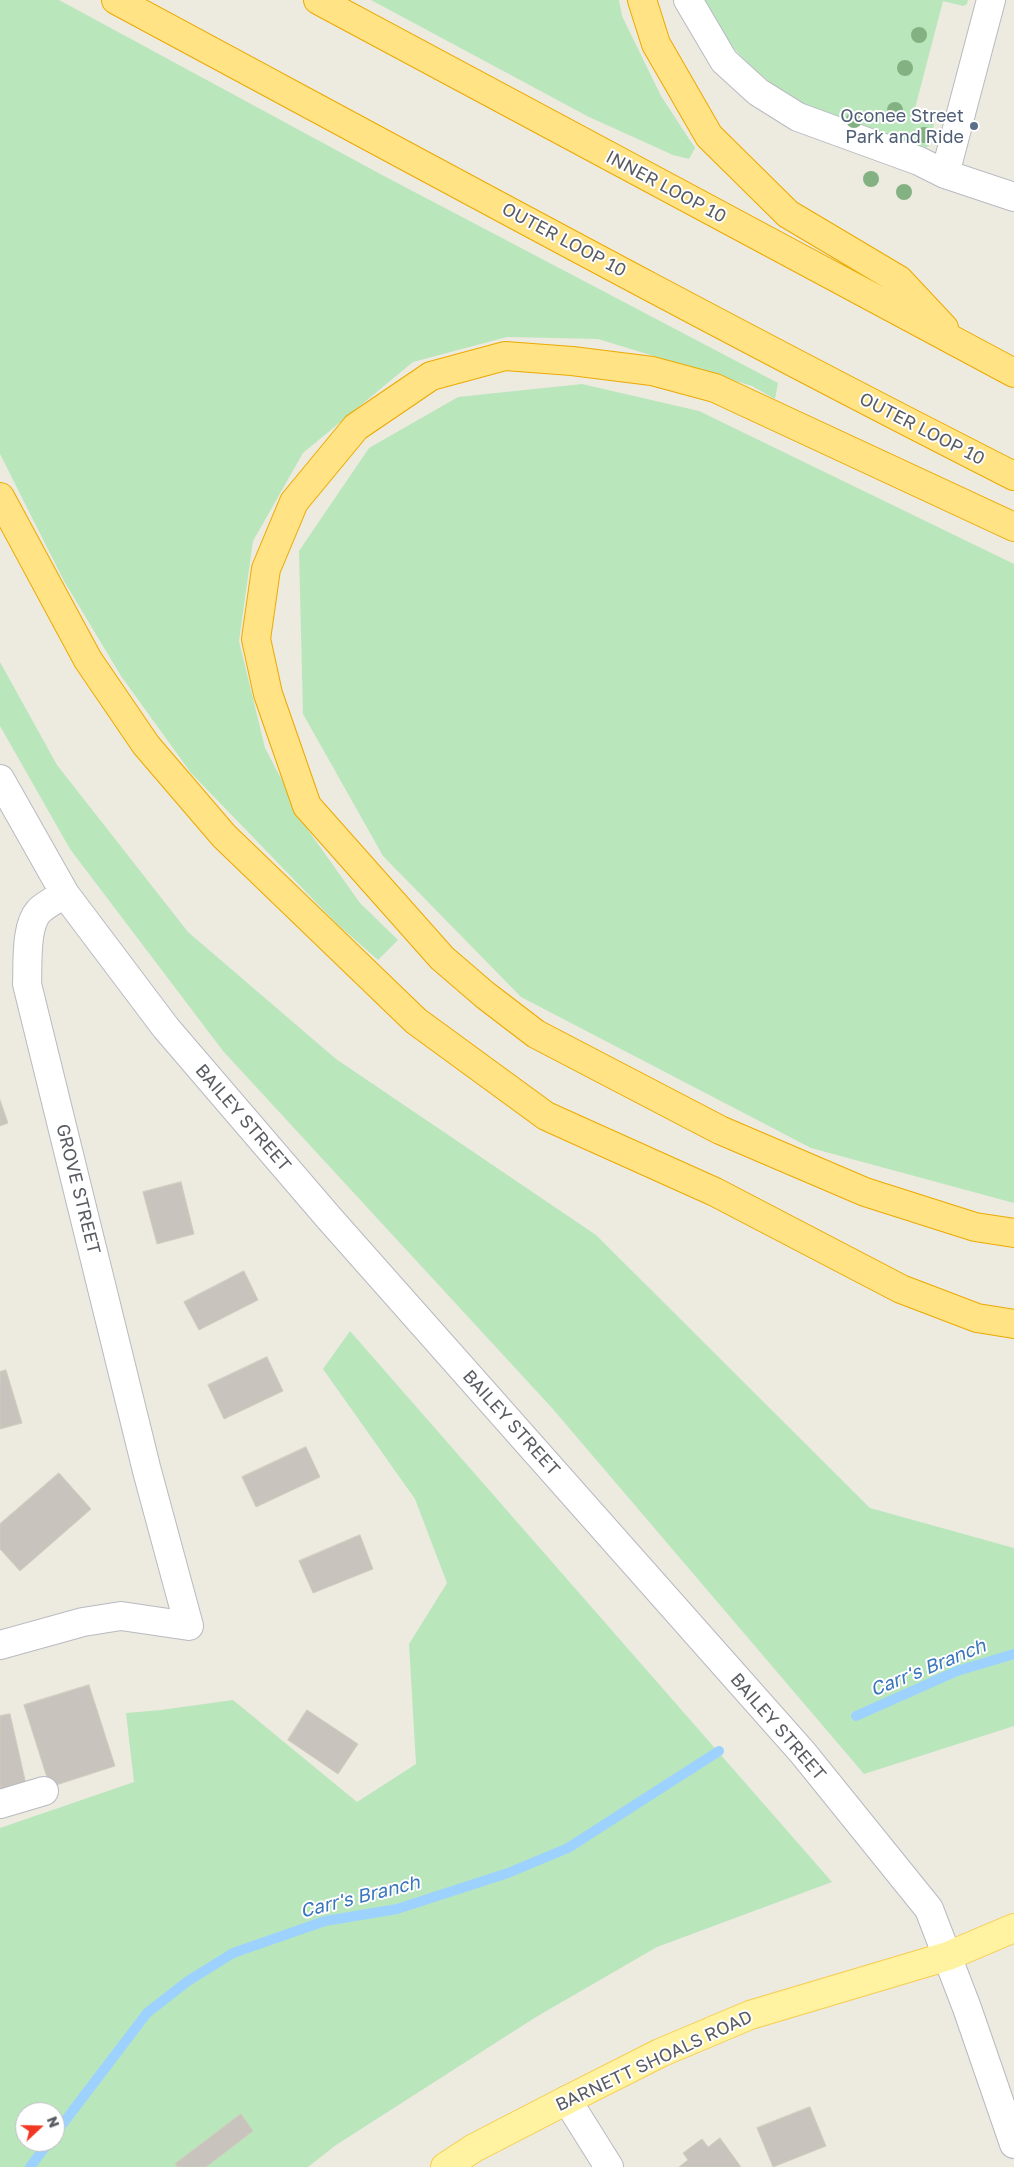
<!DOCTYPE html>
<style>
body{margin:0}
#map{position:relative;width:1014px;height:2167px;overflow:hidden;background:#edeae0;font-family:"Golos Text",sans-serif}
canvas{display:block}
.north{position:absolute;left:15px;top:2102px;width:50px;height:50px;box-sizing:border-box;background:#fff;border:1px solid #bdbec0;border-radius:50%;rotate:69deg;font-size:14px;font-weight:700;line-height:20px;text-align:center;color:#595c62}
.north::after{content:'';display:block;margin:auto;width:18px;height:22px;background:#f13822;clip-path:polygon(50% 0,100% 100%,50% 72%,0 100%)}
</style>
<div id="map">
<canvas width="1014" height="2167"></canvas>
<div class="north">N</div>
</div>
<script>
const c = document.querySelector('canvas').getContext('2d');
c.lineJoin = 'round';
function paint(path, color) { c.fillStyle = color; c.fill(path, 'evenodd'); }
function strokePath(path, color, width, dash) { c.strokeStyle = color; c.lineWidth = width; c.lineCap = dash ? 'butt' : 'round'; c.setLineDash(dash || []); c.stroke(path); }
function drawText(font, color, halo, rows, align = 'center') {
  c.font = font + ' "Golos Text",sans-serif'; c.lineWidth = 4; c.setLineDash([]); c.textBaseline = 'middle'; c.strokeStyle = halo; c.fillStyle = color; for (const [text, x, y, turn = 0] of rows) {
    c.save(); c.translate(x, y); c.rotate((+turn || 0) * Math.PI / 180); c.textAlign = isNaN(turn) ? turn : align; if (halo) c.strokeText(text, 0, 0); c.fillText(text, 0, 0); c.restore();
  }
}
paint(new Path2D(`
 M 0,0 L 59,0 L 384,176 L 778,383 L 775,399 L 752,386 L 598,339 L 507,337 L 413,362 L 303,453 L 253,541 L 239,641 L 265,748 L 308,830 L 360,903 L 398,940 L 378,960 L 336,923 L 191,773 L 121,676 L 64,581 L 0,454 Z
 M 371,0 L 619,0 L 622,16 L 661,96 L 695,148 L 689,159 L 673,155 L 589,117 Z
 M 702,0 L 968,0 L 967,4 L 963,6 L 943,1 L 913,116 L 932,121 L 934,124 L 929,146 L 923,149 C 897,140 869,133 843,123 C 795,105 753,74 721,33 C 714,23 708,11 702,0 Z
 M 582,384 L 699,411 L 1014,564 L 1014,1203 L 811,1148 L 521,997 L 383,856 L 303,714 L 299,551 L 369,448 L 458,397 Z
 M 0,662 L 57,765 L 188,932 L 336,1059 L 596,1235 L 870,1508 L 1014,1548 L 1014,1726 L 864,1774 L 552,1408 L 223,1051 L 70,849 L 0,726 Z
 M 350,1331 L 832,1882 L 657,1947 L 536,2017 L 336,2145 L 308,2167 L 0,2167 L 0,1828 L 134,1782 L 126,1713 L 161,1710 L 233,1700 L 357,1802 L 416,1764 L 409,1644 L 447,1583 L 415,1499 L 323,1369 ZM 25,2112 L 55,2112 L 55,2142 L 25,2142 Z`), '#bae6bc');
strokePath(new Path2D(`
 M 856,1716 L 957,1671 L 1014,1654
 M 55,2134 L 147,2013 L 188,1981 L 233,1953 L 325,1921 L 397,1909 L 508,1873 L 568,1848 L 719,1751
 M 30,2167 L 49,2142`), '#9dd2ff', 10);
const building = new Path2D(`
 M 0,1100 L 8,1123 L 0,1126 Z
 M 181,1182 L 194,1234 L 157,1244 L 143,1192 Z
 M 244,1271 L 258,1300 L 199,1330 L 184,1302 Z
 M 267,1357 L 283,1391 L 224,1419 L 208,1385 Z
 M 6,1370 L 22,1423 L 0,1429 L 0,1372 Z
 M 306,1447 L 320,1477 L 256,1507 L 242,1477 Z
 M 59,1473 L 91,1509 L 20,1571 L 0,1549 L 0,1524 Z
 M 360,1535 L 373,1569 L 313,1593 L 299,1561 Z
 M 89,1685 L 115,1766 L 50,1787 L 24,1705 Z
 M 307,1710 L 358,1744 L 338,1774 L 288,1740 Z
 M 10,1714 L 28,1793 L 0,1799 L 0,1716 Z
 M 810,2107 L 826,2146 L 773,2167 L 757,2128 Z
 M 241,2114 L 253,2131 L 206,2167 L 178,2167 L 175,2164 Z
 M 720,2138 L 741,2167 L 679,2167 L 688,2160 L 683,2153 L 702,2139 L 708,2147 Z`);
paint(building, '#c8c4bd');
strokePath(building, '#d1ccbe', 1);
const minor = new Path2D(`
 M 688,0 L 724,61 L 758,92 L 798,117 L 919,161 L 945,174 L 1014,197
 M 945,174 L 991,0
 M 0,779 L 65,894 L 166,1028 L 329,1218 L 803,1753 L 929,1909 L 967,2008 L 1014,2144
 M 0,1645 L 83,1622 L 121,1616 L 189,1626 L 147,1471 L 27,984 C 28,964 25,926 39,911 C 46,904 57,899 65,894
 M 0,1804 L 44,1791
 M 567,2100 L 609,2167`);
const major = new Path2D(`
 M 445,2167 L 474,2148 L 567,2100 L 660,2053 L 750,2015 L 948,1956 L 1014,1928`);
const highway = new Path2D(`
 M 116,0 C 414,160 712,323 1014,476
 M 318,0 L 1014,373
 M 642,0 L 656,44 L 709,136 L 788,214 L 899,280 L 944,328
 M 0,497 L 88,660 L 146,745 L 224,836 L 416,1021 L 546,1116 L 715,1192 L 901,1289 L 977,1318 L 1014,1324
 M 1014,527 L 715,388 L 652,371 L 572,361 L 505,356 L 431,376 L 356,427 L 294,502 L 266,569 L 256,639 L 268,694 L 307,806 L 442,958 L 485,995 L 536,1034 L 720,1130 L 865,1192 L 975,1227 L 1014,1233`);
strokePath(minor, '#b8bac0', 30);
strokePath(major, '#f7cd4e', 30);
strokePath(highway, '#eca900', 30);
strokePath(minor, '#fff', 28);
strokePath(major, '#fff3a2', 28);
strokePath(highway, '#ffe384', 28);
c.fillStyle = '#84b182';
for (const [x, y] of [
 [919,35],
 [905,68],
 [895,110],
 [854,120],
 [924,135],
 [871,179],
 [904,192]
]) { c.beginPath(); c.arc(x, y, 8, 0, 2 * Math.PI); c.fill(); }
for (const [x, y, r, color] of [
 [974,126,5,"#5c6f8a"]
]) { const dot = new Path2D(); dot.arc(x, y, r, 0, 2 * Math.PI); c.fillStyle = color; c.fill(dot); strokePath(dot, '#fff', 2); }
drawText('18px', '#4e5e75', '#fff', [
 ["Oconee Street",964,116],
 ["Park and Ride",964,137]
], 'right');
drawText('18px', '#595c62', '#fff', [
 ["INNER LOOP 10",666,187,28],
 ["OUTER LOOP 10",564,240,28],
 ["OUTER LOOP 10",922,429,27],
 ["BAILEY STREET",243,1118,49],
 ["GROVE STREET",78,1189,76],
 ["BAILEY STREET",511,1423,48],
 ["BAILEY STREET",778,1727,49],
 ["BARNETT SHOALS ROAD",654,2061,-25]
]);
drawText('italic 19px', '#3976be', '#fff', [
 ["Carr's Branch",928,1668,-22],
 ["Carr's Branch",360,1897,-14]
]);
</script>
